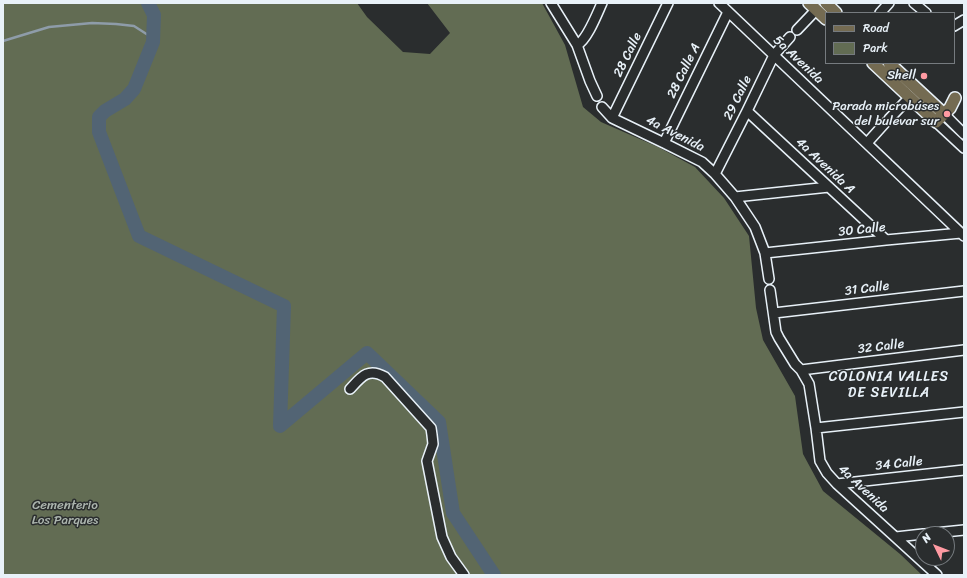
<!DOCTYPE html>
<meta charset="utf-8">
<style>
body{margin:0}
#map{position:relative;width:967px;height:578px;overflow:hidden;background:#2a2d2e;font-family:Sriracha,sans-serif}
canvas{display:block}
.frame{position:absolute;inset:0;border:4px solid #e8f1f8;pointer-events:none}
.legend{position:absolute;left:825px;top:12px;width:130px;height:52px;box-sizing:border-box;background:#2a2d2e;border:1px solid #767b7f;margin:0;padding:5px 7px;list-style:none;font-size:12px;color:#e8f1f8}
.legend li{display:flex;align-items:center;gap:8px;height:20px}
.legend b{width:20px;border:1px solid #767b7f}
.north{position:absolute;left:915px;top:526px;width:40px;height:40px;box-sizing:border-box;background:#2a2d2e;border:1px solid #767b7f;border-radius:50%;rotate:313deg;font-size:11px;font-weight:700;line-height:16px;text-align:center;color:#e8f1f8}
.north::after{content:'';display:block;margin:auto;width:14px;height:18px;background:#ff9aa2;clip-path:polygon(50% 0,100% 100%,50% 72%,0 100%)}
</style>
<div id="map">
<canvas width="967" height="578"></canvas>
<div class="frame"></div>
<ul class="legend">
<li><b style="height:5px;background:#746b52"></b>Road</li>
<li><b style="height:11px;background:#626c53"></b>Park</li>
</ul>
<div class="north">N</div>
</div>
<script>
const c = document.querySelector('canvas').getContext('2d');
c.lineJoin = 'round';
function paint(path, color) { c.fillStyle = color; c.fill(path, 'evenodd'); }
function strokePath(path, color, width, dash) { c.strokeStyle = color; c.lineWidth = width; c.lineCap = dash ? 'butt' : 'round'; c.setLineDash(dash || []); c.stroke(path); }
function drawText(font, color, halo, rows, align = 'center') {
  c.font = font + ' Sriracha,sans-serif'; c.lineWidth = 3; c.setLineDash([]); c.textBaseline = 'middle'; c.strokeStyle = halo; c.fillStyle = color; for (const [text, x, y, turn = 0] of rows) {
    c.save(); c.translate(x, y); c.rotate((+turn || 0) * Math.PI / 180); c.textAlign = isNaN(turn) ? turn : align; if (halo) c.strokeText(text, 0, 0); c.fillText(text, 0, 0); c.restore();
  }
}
paint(new Path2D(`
 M 3,3 L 357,3 L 367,17 L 403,52 L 430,54 L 450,33 L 427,3 L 542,3 L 565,45 L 583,107 L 601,122 L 658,147 L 695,167 L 724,198 L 749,236 L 756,308 L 763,340 L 795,396 L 803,454 L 823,491 L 900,554 L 922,575 L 3,575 Z`), '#626c53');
strokePath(new Path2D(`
 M 3,41 L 49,27 L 92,23 L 116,24 L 134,26 L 148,35 L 153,42`), '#8e9ca9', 2.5);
strokePath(new Path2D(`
 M 148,3 L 154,15 L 153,42 L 134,89 L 125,99 L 105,111 L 99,117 L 99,132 L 139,236 L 284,306 L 280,426 L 367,353 L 439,422 L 453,513 L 494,575`), '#526474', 14);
const minor = new Path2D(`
 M 551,3 L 577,45 L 590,81 L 597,96
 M 719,3 L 964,236
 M 914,3 L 926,13
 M 880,13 L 889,3
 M 954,26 L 964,20
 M 797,30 L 816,10
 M 577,45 C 587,40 597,14 602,3
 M 602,107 L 612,118 L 664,143 L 702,162 L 715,174 L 735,197 L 755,227 L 765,253 L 769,279
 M 747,111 L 886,240
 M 944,114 L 964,134
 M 612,118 L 668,3
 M 889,119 L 910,97
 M 936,122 L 964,148
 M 664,143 L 728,12
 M 867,143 L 885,123
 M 715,174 L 747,111 L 774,55 L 790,37
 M 735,197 L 829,187
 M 765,253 L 886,240 L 961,233
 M 770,290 L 776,332 L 779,338 L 795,364 L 801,370 L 809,384 L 816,428 L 820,461 L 827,473 L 837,484 L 937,575
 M 774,313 L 964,291
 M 801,370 L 964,350
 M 350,389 C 361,377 368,367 385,377 L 431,428 L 432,435 L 433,444 L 427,461 L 442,537 L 451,557 L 464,575
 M 816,428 L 964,412
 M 837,484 L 964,470
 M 925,534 L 964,530
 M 896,537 L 923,534`);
const major = new Path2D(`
 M 809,3 L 826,19
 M 826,3 L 836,13
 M 873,63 L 936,122 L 950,108 L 955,98
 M 889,63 L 944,114`);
strokePath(minor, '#e8f1f8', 12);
strokePath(major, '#e8f1f8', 14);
strokePath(minor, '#2a2d2e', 9);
strokePath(major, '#746b52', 11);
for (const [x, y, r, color] of [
 [924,76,4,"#ff9aa2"],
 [947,114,4,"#ff9aa2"]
]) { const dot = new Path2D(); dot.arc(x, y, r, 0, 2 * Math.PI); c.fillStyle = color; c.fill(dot); strokePath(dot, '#2a2d2e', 1.5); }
drawText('13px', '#e8f1f8', '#2a2d2e', [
 ["28 Calle",628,55,-64],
 ["5a Avenida",798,60,43],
 ["28 Calle A",684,71,-64],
 ["29 Calle",738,98,-64],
 ["4a Avenida",675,134,27],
 ["4a Avenida A",825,166,43],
 ["30 Calle",862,230,-6],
 ["31 Calle",867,289,-7],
 ["32 Calle",881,347,-7],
 ["34 Calle",899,464,-6],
 ["4a Avenida",863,489,43]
]);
drawText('13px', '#e8f1f8', '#2a2d2e', [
 ["Shell",916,76],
 ["Parada microbúses",939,107],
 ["del bulevar sur",939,122]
], 'right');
drawText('13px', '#acb5ae', '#2a2d2e', [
 ["Cementerio",65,506],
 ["Los Parques",65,521]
]);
c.letterSpacing = '1px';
drawText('14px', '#e8f1f8', '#2a2d2e', [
 ["COLONIA VALLES",889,377],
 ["DE SEVILLA",889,393]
]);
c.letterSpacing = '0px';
</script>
